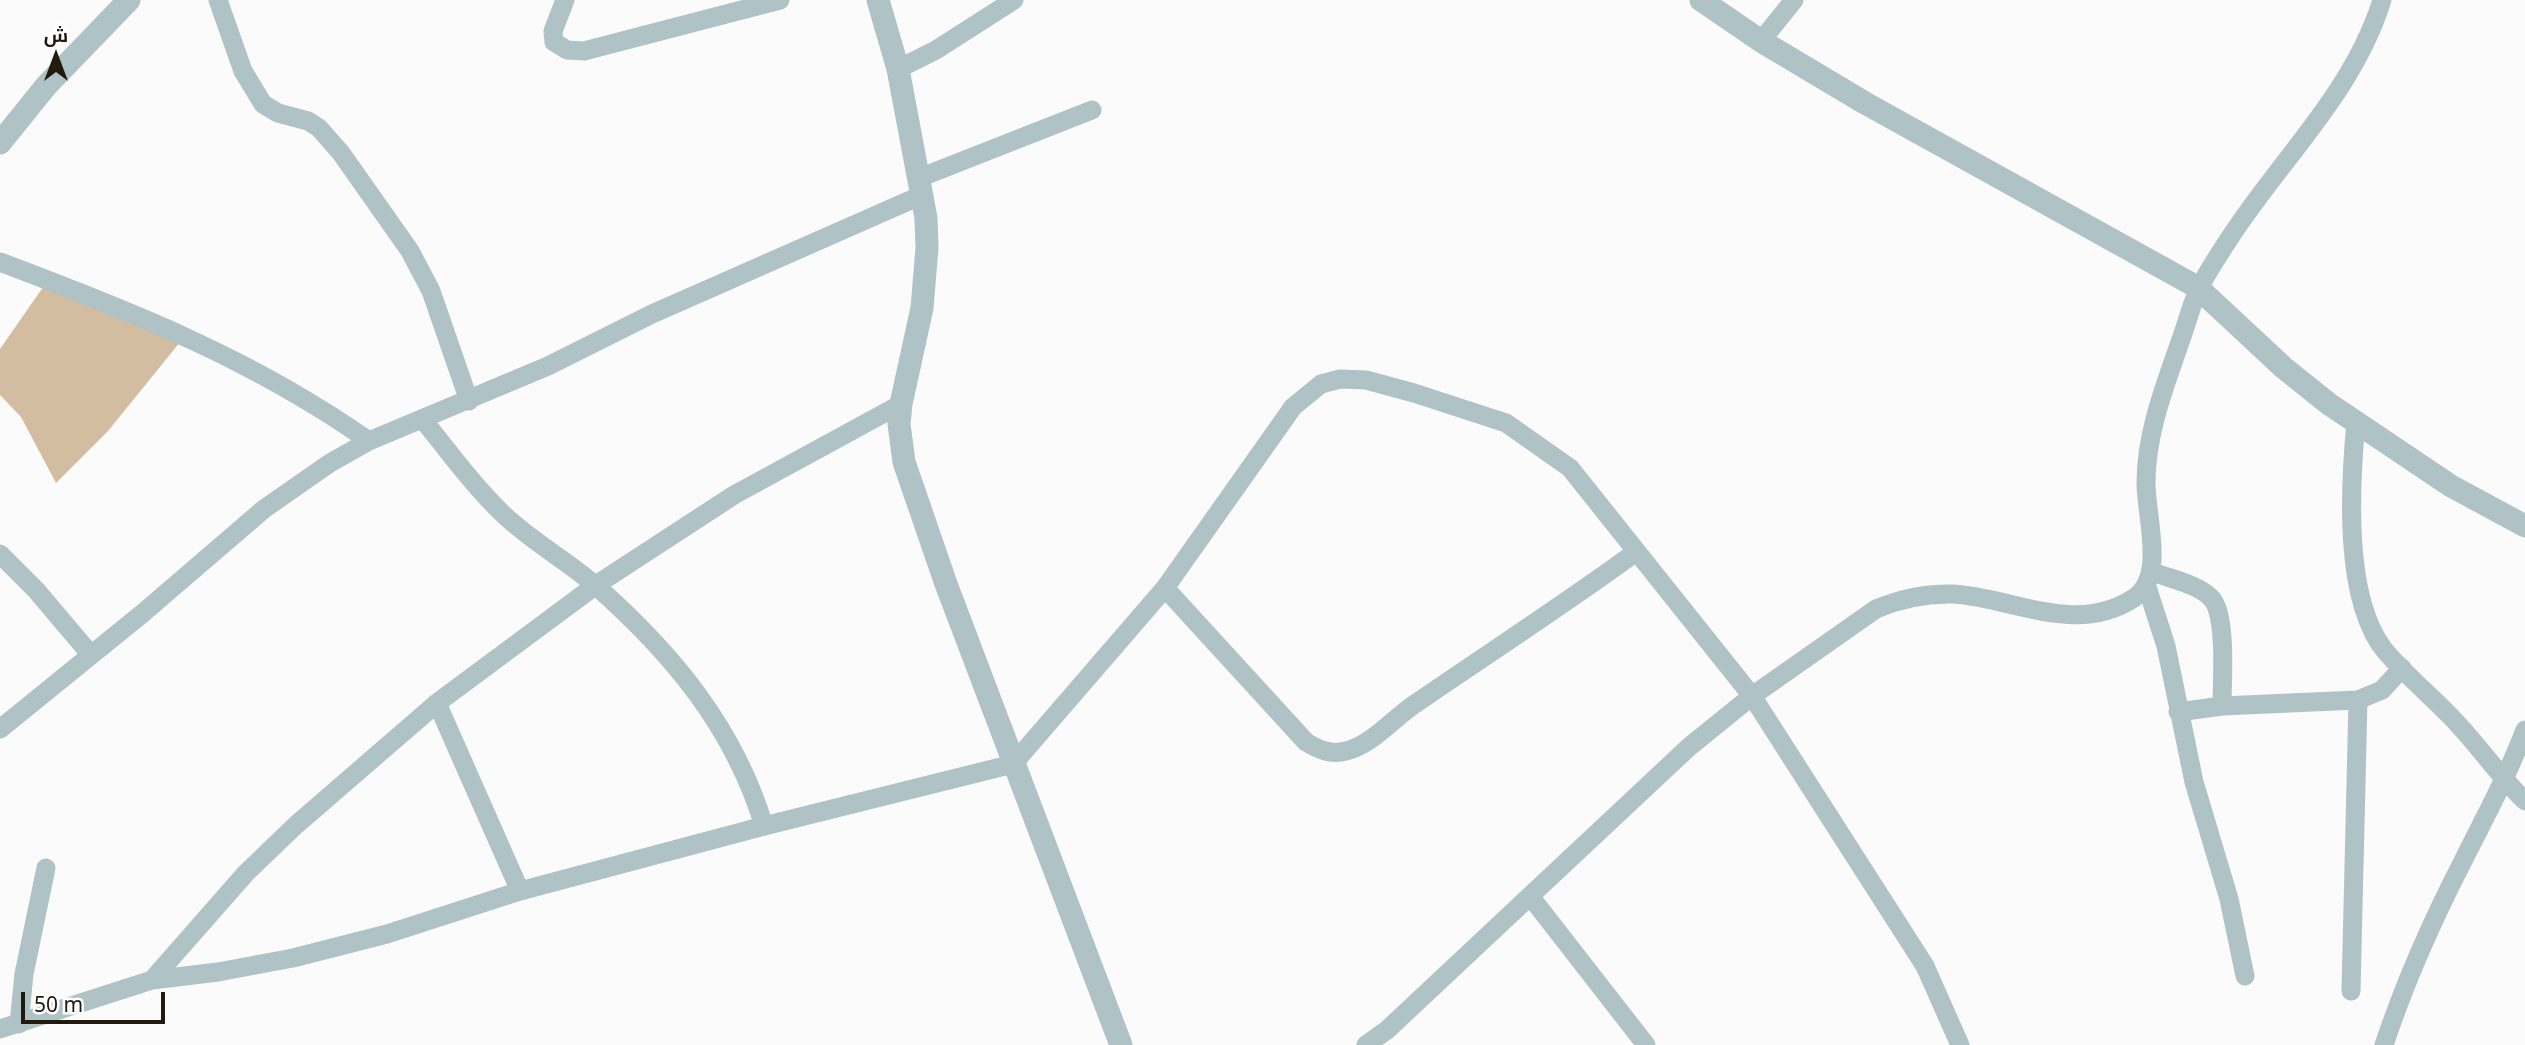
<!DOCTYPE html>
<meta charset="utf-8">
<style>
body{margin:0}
#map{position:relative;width:2525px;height:1045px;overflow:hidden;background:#fbfbfb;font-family:"Noto Sans",Cairo,sans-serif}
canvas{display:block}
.north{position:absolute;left:21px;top:21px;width:70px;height:70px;-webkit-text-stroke:5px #fff;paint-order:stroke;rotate:0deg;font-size:19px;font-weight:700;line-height:28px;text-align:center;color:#221a0f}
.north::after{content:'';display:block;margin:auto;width:24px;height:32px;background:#221a0f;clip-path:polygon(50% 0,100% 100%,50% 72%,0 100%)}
.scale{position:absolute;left:21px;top:992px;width:144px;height:32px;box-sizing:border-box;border:4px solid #221a0f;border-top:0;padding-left:9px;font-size:21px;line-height:24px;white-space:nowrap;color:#221a0f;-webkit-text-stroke:5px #fff;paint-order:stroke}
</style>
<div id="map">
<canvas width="2525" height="1045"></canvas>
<div class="north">ش</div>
<div class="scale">50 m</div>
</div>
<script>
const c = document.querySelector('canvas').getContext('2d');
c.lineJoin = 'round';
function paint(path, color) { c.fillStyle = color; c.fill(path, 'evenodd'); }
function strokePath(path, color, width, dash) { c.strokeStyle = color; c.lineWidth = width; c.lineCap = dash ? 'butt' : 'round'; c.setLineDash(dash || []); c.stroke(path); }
paint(new Path2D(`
 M 48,280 L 185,336 L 108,431 L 56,483 L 21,417 L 0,395 L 0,349 Z`), '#d3bda0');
strokePath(new Path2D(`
 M 218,0 L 243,71 L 263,104 L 278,113 L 308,121 L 319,128 L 341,153 L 410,251 L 431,291 L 469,401
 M 565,0 L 553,31 L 554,42 L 567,50 L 584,51 L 780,0
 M 1761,41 L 1794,0
 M 898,69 L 936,50 L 1014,0
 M 919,178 L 1092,110
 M 0,262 C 133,312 252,359 369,441
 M 424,421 C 449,452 473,485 503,514 C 531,541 566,560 595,585 C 672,653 734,727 764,826
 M 2356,422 C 2350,485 2343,601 2386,652 C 2407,676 2432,697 2454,720 C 2479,746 2499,776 2525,801
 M 0,554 L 36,590 L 91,655
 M 2153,572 C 2170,579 2199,584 2212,599 C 2227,617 2222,681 2222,706
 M 2147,587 L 2166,646 L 2194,782 L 2229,899 L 2245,976
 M 1165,588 L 1306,742 C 1319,750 1331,755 1346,751 C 1371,745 1391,721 1412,706 C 1486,655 1562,606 1636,552
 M 437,703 L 520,891
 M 2178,712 L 2222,706 L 2358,700 L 2382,690 L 2402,668
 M 0,729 L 143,613 L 264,509 L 330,463 L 369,441 L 548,366 L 652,314 L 922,195
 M 1530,896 L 1646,1045
 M 152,980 L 218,972 L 293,958 L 387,934 L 520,891 L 764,826 L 1013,764 L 1165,588 L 1293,407 L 1321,384 L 1340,379 L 1366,380 L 1414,393 L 1506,423 L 1570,468 L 1752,696 L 1925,966 L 1960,1045
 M 2351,991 L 2358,700
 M 19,1024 L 24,974 L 46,868
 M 0,1029 L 152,980 L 246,873 L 296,825 L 437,703 L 596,585 L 734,495 L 901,404
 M 1366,1045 L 1387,1030 L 1689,747 L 1752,696 L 1876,609 C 1902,598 1926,593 1954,594 C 2014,598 2076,636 2134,598 C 2166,577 2146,517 2146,483 C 2146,424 2172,370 2189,315 C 2198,285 2214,262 2231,236 C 2282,158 2354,91 2382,0
 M 2384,1045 C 2405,982 2432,921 2463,861 C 2485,817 2507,777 2525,730`), '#afc2c6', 19);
strokePath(new Path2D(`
 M 878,0 L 898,69 L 926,218 L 927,248 L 922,308 L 901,404 L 899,424 L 904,462 L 946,584 L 1121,1045
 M 1701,0 L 1761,41 L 1865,103 L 2197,287 L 2284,368 L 2329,404 L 2451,486 L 2525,526
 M 0,143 L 46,86 L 129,0`), '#afc2c6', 23);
</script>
